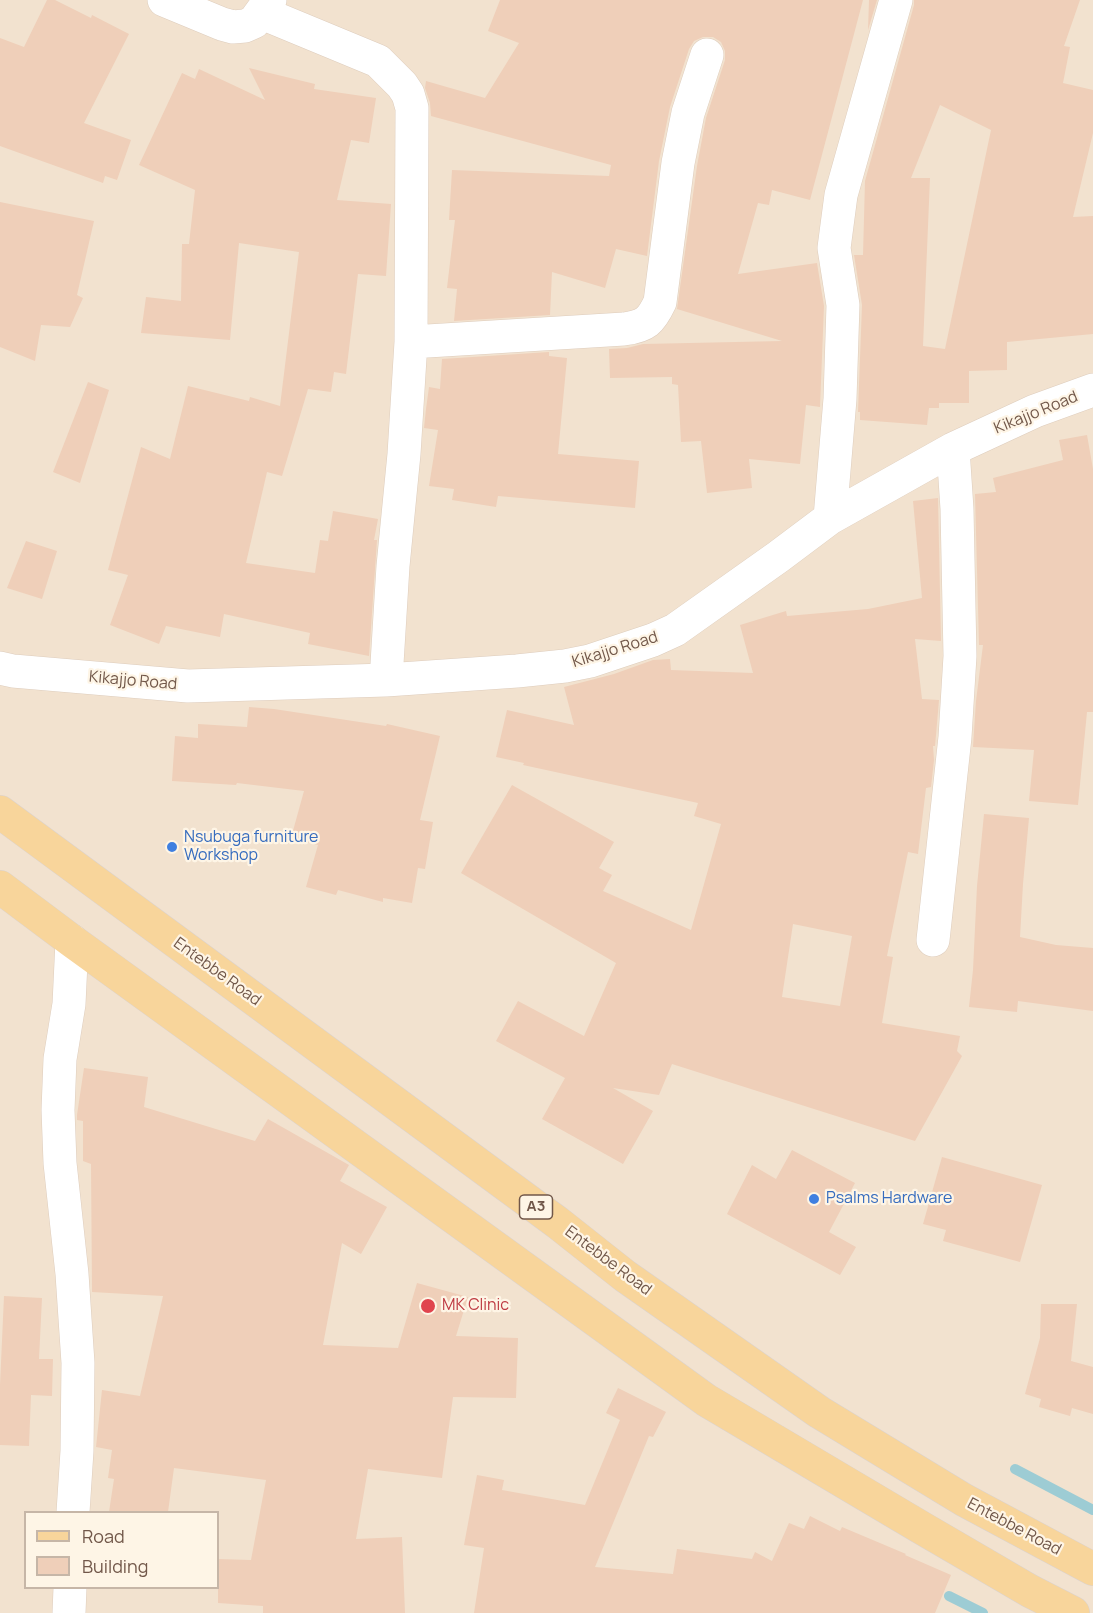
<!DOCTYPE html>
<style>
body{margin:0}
#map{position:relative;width:1093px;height:1613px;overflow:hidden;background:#fbf1e0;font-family:Manrope,sans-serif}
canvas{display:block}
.legend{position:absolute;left:24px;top:1511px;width:195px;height:78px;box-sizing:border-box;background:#fef5e6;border:2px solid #c6b6a7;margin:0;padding:8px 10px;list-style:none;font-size:18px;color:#715749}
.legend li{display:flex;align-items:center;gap:12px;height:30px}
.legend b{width:30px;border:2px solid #c6b6a7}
</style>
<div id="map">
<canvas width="1093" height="1613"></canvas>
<ul class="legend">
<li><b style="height:8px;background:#f8d59b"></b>Road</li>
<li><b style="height:16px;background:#efcfb9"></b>Building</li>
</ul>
</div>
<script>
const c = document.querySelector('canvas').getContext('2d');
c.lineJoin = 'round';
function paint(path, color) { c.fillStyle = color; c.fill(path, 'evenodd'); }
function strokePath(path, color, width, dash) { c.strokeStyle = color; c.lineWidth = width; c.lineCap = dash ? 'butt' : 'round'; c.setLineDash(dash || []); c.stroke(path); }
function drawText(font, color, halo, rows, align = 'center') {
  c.font = font + ' Manrope,sans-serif'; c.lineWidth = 4.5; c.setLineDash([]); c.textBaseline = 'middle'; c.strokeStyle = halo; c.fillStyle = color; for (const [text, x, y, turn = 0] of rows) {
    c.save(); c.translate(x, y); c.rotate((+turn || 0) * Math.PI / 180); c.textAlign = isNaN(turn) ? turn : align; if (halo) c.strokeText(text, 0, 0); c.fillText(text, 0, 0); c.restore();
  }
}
paint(new Path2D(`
 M 0,0 L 1093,0 L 1093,1613 L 0,1613 ZM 26,1512 L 218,1512 L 218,1588 L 26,1588 Z`), '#f2e2cf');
strokePath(new Path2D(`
 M 1015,1469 L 1093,1510
 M 949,1596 L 983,1613`), '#9dccd4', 10);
paint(new Path2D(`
 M 47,0 L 55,0 L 91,18 L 92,15 L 129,34 L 84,123 L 131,140 L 117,180 L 105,176 L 103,183 L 0,146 L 0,38 L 24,47 Z
 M 500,0 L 863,0 L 810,200 L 772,190 L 769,205 L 758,203 L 738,274 L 817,263 L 824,306 L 820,407 L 806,405 L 800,464 L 749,459 L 752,488 L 707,493 L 701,441 L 681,442 L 678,385 L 672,384 L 672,377 L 610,378 L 609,349 L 627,348 L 643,344 L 782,341 L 677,309 L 697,166 L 706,118 L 725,60 L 725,51 L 721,42 L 713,37 L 703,37 L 694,41 L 689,49 L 670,107 L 659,161 L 647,256 L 616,249 L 605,288 L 552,272 L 550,315 L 454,321 L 457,289 L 447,288 L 455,220 L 449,220 L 452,170 L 609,176 L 611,165 L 431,116 L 430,103 L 425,88 L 426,81 L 485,98 L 519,43 L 488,31 Z
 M 869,0 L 877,0 L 868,30 Z
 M 914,0 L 1080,0 L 1064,46 L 1070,47 L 1063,83 L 1093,90 L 1093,133 L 1073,217 L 1093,216 L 1093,334 L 1007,342 L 1007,370 L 969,371 L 969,403 L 939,403 L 939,408 L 929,408 L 927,425 L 860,420 L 860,412 L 858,412 L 862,305 L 854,255 L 863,255 L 865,181 L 914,5 ZM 940,105 L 991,130 L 945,349 L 923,346 L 930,178 L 911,178 Z
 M 249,68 L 315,84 L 314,89 L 376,98 L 369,143 L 351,140 L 337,200 L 391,204 L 386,276 L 358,274 L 346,374 L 334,372 L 331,392 L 308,389 L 282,476 L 267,472 L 246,563 L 315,573 L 320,540 L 328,541 L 333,511 L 378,519 L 374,540 L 377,540 L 369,656 L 308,644 L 310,633 L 224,614 L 220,637 L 166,626 L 159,644 L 110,625 L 128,575 L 108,570 L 141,447 L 170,459 L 188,386 L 249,401 L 250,397 L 280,406 L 299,252 L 239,243 L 230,340 L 141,333 L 146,297 L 181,301 L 182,244 L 189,244 L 195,190 L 139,165 L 182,73 L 195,79 L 199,69 L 265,100 Z
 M 0,202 L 94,221 L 77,295 L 83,298 L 70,327 L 41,325 L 35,361 L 0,347 Z
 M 549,352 L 549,356 L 567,358 L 558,454 L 639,461 L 635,508 L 498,496 L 496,507 L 452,500 L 454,489 L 429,486 L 438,430 L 424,428 L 426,409 L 429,387 L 440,389 L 442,359 Z
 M 88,382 L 109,390 L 80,483 L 53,472 Z
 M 1087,435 L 1093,469 L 1093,712 L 1087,712 L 1078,805 L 1029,801 L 1034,750 L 973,747 L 976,701 L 983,645 L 979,645 L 975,494 L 996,492 L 993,478 L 1063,460 L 1059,440 Z
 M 938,498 L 941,641 L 915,639 L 922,699 L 939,700 L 936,735 L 935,746 L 933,746 L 934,760 L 931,787 L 926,788 L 918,854 L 908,852 L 887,956 L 893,957 L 882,1023 L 960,1036 L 957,1051 L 962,1056 L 915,1141 L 672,1064 L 659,1095 L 613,1088 L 653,1111 L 623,1164 L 542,1119 L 565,1078 L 496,1041 L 518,1001 L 584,1036 L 616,963 L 461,873 L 512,785 L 614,842 L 599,868 L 612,875 L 603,891 L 691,930 L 721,824 L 694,816 L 698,803 L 523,765 L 524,763 L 496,757 L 507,710 L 574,725 L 564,687 L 614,674 L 653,660 L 670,659 L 671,670 L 753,673 L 740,625 L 786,611 L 787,616 L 868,609 L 922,598 L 913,501 ZM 793,924 L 852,936 L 840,1006 L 782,997 Z
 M 26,541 L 57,551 L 42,599 L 7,588 Z
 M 249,707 L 274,709 L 386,726 L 387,724 L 440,736 L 420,820 L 433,822 L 425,869 L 418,868 L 412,903 L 383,898 L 383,902 L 338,890 L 336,895 L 306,887 L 318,845 L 291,838 L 304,791 L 237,783 L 236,785 L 172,781 L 175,736 L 198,738 L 198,724 L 247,727 Z
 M 984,814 L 1029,818 L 1023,884 L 1020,937 L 1056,945 L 1093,948 L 1093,1011 L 1018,1001 L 1017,1012 L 969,1007 L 973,970 L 977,886 Z
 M 84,1068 L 148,1077 L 144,1107 L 255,1141 L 268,1119 L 349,1165 L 340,1181 L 387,1207 L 361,1254 L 342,1243 L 323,1345 L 398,1348 L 417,1283 L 468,1297 L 456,1336 L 518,1338 L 516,1398 L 453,1397 L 442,1478 L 368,1469 L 356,1539 L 402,1537 L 405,1613 L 263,1613 L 263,1606 L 218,1603 L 218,1559 L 251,1560 L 266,1480 L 174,1468 L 168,1512 L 109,1512 L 114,1479 L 108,1478 L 112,1450 L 96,1447 L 102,1390 L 140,1396 L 163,1296 L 92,1292 L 91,1164 L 83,1161 L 83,1121 L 77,1120 L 77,1115 Z
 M 792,1150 L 855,1183 L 829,1232 L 856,1247 L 840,1275 L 727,1214 L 752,1165 L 776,1179 Z
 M 942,1157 L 1042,1185 L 1020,1262 L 943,1241 L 946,1230 L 923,1224 Z
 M 4,1296 L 42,1298 L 39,1359 L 53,1359 L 52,1396 L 31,1395 L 29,1446 L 0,1445 L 0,1385 Z
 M 1041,1304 L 1077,1304 L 1071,1361 L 1093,1367 L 1093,1414 L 1072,1408 L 1070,1416 L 1039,1407 L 1041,1399 L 1025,1394 L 1040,1338 Z
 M 618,1388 L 666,1412 L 653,1437 L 649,1436 L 595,1567 L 673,1574 L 677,1549 L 752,1559 L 755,1552 L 772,1561 L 789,1523 L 804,1529 L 810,1516 L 840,1531 L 842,1527 L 906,1554 L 905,1555 L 951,1575 L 935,1613 L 474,1613 L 484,1548 L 464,1545 L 477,1475 L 504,1480 L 502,1490 L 585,1505 L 620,1420 L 606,1413 Z`), '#efcfb9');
const minor = new Path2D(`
 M 164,0 L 222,24 L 233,27 L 245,26 L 254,22 L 270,0
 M 262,13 L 378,61 L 402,85 L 408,94 L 412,108 L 411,342 L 404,454 L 393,566 L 386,680
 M 411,342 L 624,329 C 646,326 651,321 660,302 L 678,163 L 688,113 L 707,55
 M 830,518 L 840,399 L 843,305 L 834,248 L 841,195 L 896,0
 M 0,668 L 13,671 L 188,686 L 386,680 L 517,671 L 565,666 L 590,661 L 653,640 L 675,630 L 778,557 L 830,518 L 953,449 L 1035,411 L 1093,390
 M 933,940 L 955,737 L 960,656 L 957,509 L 953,449
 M 72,941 L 69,1004 L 60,1059 L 58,1110 L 60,1163 L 72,1274 L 78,1363 L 77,1451 L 73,1512
 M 69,1613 L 70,1588`);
const major = new Path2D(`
 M 0,812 L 558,1223 L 625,1276 L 819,1412 L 964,1500 L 1093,1569
 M 0,887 L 72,941 L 706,1400 L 922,1528 L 1030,1591 L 1073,1613`);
strokePath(minor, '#decdbd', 34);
strokePath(major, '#dad3d0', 34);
strokePath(minor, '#fff', 33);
strokePath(major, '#f8d59b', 33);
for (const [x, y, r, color] of [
 [172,847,6,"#3f7fe0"],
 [814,1199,6,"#3f7fe0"],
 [428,1306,8,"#e0444e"]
]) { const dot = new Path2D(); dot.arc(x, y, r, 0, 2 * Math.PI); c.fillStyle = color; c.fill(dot); strokePath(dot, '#fef5e6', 2); }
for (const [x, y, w] of [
 [536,1207,33]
]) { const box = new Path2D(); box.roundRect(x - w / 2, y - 12, w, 24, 4.5); c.fillStyle = '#fef5e6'; c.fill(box); strokePath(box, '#715749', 1.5); }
drawText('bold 15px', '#715749', null, [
 ["A3",536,1207]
]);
drawText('16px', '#715749', '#fef5e6', [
 ["Kikajjo Road",1036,413,-22],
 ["Kikajjo Road",615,650,-17],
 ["Kikajjo Road",133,681,5],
 ["Entebbe Road",217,972,36],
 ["Entebbe Road",608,1261,37],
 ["Entebbe Road",1014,1527,28]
]);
drawText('16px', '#366cbe', '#fef5e6', [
 ["Nsubuga furniture",184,838],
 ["Workshop",184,856],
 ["Psalms Hardware",826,1199]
], 'left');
drawText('16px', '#be3a42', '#fef5e6', [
 ["MK Clinic",442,1306]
], 'left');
</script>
